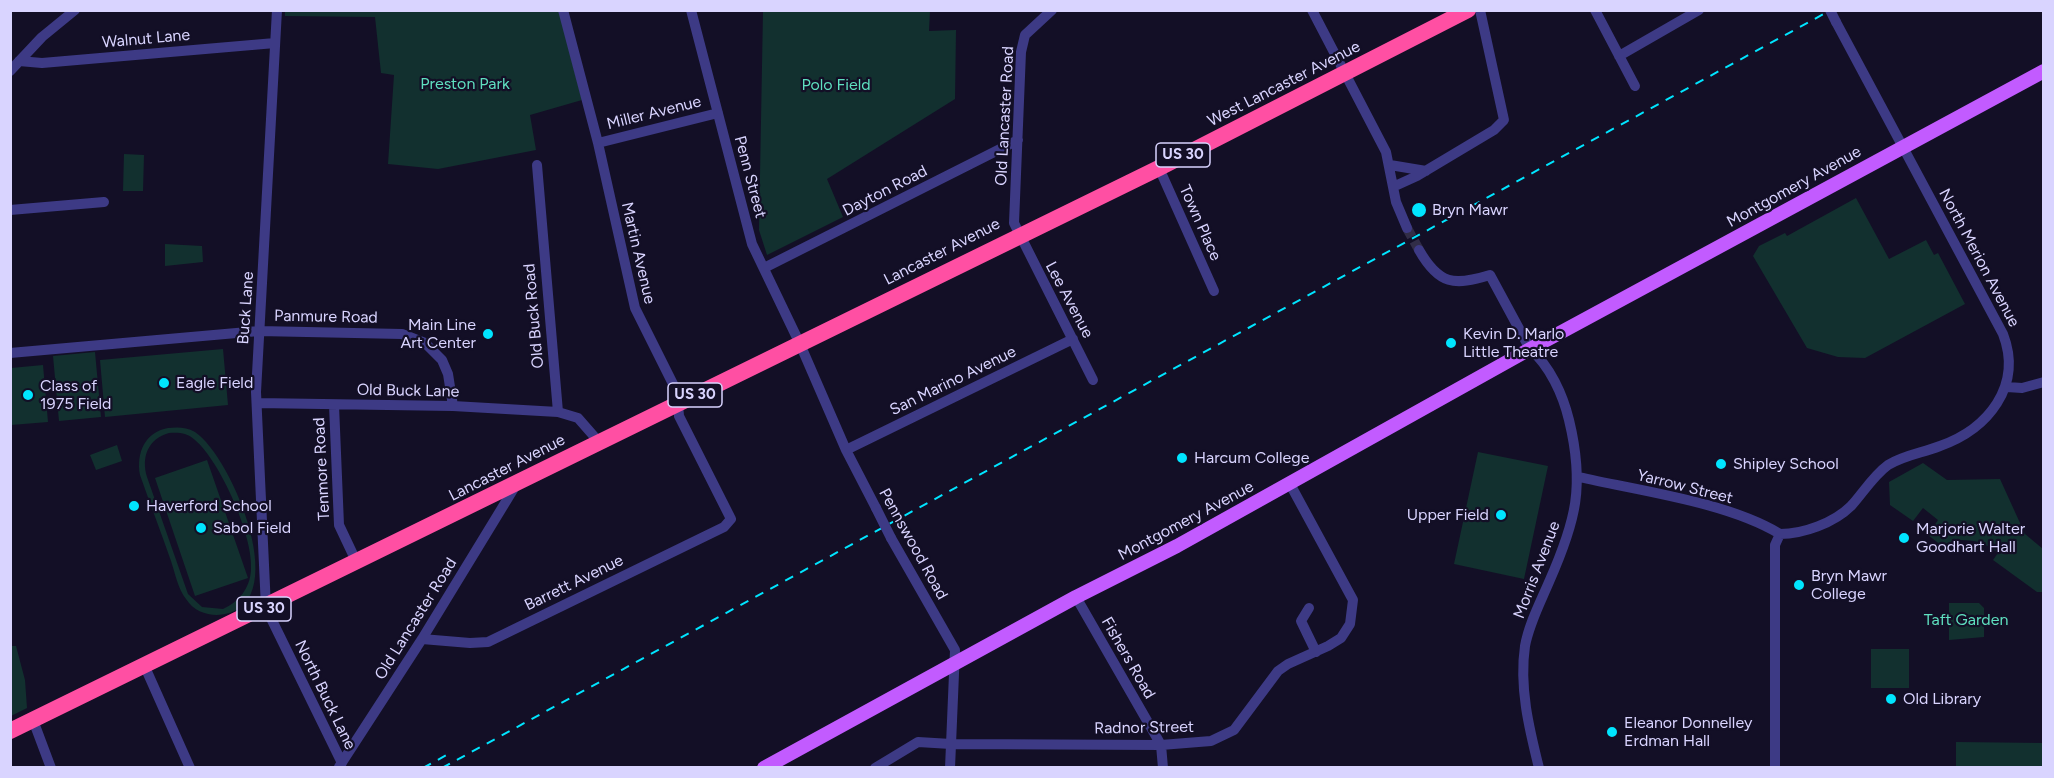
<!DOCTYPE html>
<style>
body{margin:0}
#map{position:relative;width:2054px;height:778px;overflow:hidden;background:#130f26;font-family:Figtree,sans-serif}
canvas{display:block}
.frame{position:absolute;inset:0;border:12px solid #d9d4ff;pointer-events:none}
</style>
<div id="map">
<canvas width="2054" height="778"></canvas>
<div class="frame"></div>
</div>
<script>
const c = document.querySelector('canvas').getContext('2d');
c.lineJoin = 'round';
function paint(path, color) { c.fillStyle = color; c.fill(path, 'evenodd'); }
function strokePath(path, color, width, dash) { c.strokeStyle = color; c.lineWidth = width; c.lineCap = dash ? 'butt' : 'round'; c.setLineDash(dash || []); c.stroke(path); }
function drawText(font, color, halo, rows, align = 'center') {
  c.font = font + ' Figtree,sans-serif'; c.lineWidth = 4.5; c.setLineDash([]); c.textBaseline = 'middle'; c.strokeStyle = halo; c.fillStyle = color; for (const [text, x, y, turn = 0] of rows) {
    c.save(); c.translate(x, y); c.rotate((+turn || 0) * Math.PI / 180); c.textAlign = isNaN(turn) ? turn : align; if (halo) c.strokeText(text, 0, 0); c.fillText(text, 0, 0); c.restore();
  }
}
paint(new Path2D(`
 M 285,10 L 559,11 L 582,100 L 530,115 L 536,150 L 438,169 L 388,164 L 394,75 L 381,73 L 375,17 L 285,16 Z
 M 763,11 L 930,11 L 929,31 L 956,30 L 955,99 L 827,179 L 843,217 L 767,255 L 759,230 Z
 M 124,154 L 144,155 L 143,191 L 123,191 Z
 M 1856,198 L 1889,259 L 1926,240 L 1934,255 L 1938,253 L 1965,304 L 1865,358 L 1838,357 L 1807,348 L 1753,256 L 1759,246 L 1785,233 L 1787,236 Z
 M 165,244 L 202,246 L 203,262 L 165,266 Z
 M 223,349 L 228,405 L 105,417 L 100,360 Z
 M 95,352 L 101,417 L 59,421 L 53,356 Z
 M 43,365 L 48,422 L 11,425 L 11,368 Z
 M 168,428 C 178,427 186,427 195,432 C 232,456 298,612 217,615 C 205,615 193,610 186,599 C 178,589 175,573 171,561 C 161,532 150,504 140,475 C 136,453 145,432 168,428 ZM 169,433 C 178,432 188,433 195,440 C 220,461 254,537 251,570 C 250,588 239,602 223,609 L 202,607 L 188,594 L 147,477 C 141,457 148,439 169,433 Z
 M 117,445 L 122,461 L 96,470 L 90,455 Z
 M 1478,452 L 1548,466 L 1524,579 L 1454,564 Z
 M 207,460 L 248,578 L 195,596 L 155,478 Z
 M 1923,463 L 1947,480 L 2000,479 L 2025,534 L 2043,549 L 2043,592 L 2037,592 L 1993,560 L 1998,553 C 1985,543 1977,540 1960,540 L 1951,553 L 1928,535 L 1938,520 L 1923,508 L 1913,521 L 1890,505 L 1889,482 Z
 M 1949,603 L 1979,603 L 1984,608 L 1984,637 L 1949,640 Z
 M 11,646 L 16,646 L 25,680 L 27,708 L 11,716 Z
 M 1871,649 L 1909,649 L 1909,688 L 1871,688 Z
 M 1956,742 L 2043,743 L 2043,767 L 1956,767 Z`), '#12302f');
strokePath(new Path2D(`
 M 1407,228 L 1419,250`), '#312d47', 10, [10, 5]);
strokePath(new Path2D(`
 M 277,10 L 256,392 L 266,608 L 342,763
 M 691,10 L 752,244 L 800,344 L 846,450 L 876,508
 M 1052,10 L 1025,35 L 1021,52 L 1014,223 L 1093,380
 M 1312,10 L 1386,152 L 1396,202 L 1407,228
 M 1595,10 L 1635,86
 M 1619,56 L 1699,10
 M 19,61 L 42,63 L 275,43
 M 10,71 L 42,37 L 75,10
 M 598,143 L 718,113
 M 537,165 L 558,412 L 578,418 L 599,442
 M 1390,165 L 1426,171
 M 1159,168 L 1214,291
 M 1395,186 L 1417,176 L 1494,130 L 1504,120 L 1480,10
 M 10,210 L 104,202
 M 1419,250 C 1439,285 1454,286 1490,275 L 1530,349 C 1550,366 1563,395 1569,420 C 1585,486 1576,521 1549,582 C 1540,603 1529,624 1525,646 C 1519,687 1529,728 1539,768
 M 764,268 L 1018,140
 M 10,353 L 259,331 L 402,334 L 425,343 L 442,360 L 448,374 L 453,406
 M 2007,387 L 2022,388 L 2044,382
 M 257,403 L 453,406 L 558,412
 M 334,405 L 339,525 L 357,563
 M 846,450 L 1073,339
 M 1579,477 C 1640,491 1727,502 1780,534
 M 891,538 L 955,650 L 950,768
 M 1076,597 L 1161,745 L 1163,768
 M 1309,608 L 1301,621 L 1316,652
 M 422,639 L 470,643 L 488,642 L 724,527 L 731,519 L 679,416 L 677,392 L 635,308 L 598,143 L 563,10
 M 145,667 L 190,768
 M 33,720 L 51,768
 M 339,767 L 422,639 L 516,485
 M 875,768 L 918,742 L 951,744 L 1161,745 L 1211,741 L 1234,730 L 1278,671 L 1288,664 L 1328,646 L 1341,638 L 1350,624 L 1353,600 L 1290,484
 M 1775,768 L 1775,545 L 1780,534 C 1803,534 1834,523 1851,506 C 1863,493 1873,476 1888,465 C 1904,455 1922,453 1940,446 C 1988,429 2023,386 2003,334 L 1836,22`), '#3d3a85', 10);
strokePath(new Path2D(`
 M 764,768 L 1076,597 L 1177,546 L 1530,349 L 2044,71`), '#c25bff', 14);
strokePath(new Path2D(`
 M 10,731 L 1159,168 L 1468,10`), '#ff4fa3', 16);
strokePath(new Path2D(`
 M 423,768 L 452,752
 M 442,768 L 1831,10`), '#00e5ff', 2, [9, 8]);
strokePath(new Path2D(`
 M 1830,10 L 1836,22
 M 876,508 L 891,538`), '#3d3a85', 10);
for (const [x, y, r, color] of [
 [1419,210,8,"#00e5ff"],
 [488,334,6,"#00e5ff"],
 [1451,343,6,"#00e5ff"],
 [164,383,6,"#00e5ff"],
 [28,395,6,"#00e5ff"],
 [1182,458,6,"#00e5ff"],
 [1721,464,6,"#00e5ff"],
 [134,506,6,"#00e5ff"],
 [1501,515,6,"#00e5ff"],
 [201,528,6,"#00e5ff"],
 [1904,538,6,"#00e5ff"],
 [1799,585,6,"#00e5ff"],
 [1891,699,6,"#00e5ff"],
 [1612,732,6,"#00e5ff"]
]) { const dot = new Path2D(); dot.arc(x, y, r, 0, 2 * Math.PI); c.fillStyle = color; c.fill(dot); strokePath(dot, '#130f26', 2); }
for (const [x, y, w] of [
 [1183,155,54],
 [695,395,54],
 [264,609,54]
]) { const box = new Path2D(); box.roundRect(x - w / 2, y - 12, w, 24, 4.5); c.fillStyle = '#130f26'; c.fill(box); strokePath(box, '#d9d4ff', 1.5); }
drawText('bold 15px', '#d9d4ff', null, [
 ["US 30",1183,155],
 ["US 30",695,395],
 ["US 30",264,609]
]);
drawText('16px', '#d9d4ff', '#130f26', [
 ["Walnut Lane",146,39,-5],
 ["West Lancaster Avenue",1284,84,-27],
 ["Miller Avenue",654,113,-14],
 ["Old Lancaster Road",1005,116,-87],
 ["Penn Street",750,177,75],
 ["Montgomery Avenue",1794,187,-29],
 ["Dayton Road",885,191,-27],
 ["Town Place",1200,223,66],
 ["Lancaster Avenue",942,252,-27],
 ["Martin Avenue",638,253,77],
 ["North Merion Avenue",1979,258,62],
 ["Lee Avenue",1069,300,62],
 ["Buck Lane",246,308,-86],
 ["Old Buck Road",534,316,-95],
 ["Panmure Road",326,317,1],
 ["San Marino Avenue",953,381,-26],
 ["Old Buck Lane",408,391,1],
 ["Lancaster Avenue",507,468,-27],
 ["Tenmore Road",322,469,-93],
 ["Yarrow Street",1685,487,14],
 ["Montgomery Avenue",1186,521,-28],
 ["Pennswood Road",913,544,61],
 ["Morris Avenue",1537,570,-69],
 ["Barrett Avenue",574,583,-26],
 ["Old Lancaster Road",416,619,-58],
 ["Fishers Road",1128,658,60],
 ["North Buck Lane",325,695,64],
 ["Radnor Street",1144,728,-1]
]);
drawText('16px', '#5fe0c0', '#130f26', [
 ["Preston Park",465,84],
 ["Polo Field",836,85],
 ["Taft Garden",1966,620]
]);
drawText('16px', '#d9d4ff', '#130f26', [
 ["Bryn Mawr",1432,210],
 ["Main Line",476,325,"right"],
 ["Art Center",476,343,"right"],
 ["Kevin D. Marlo",1463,334],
 ["Little Theatre",1463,352],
 ["Eagle Field",176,383],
 ["Class of",40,386],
 ["1975 Field",40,404],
 ["Harcum College",1194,458],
 ["Shipley School",1733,464],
 ["Haverford School",146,506],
 ["Upper Field",1489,515,"right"],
 ["Sabol Field",213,528],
 ["Marjorie Walter",1916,529],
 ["Goodhart Hall",1916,547],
 ["Bryn Mawr",1811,576],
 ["College",1811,594],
 ["Old Library",1903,699],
 ["Eleanor Donnelley",1624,723],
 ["Erdman Hall",1624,741]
], 'left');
</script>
